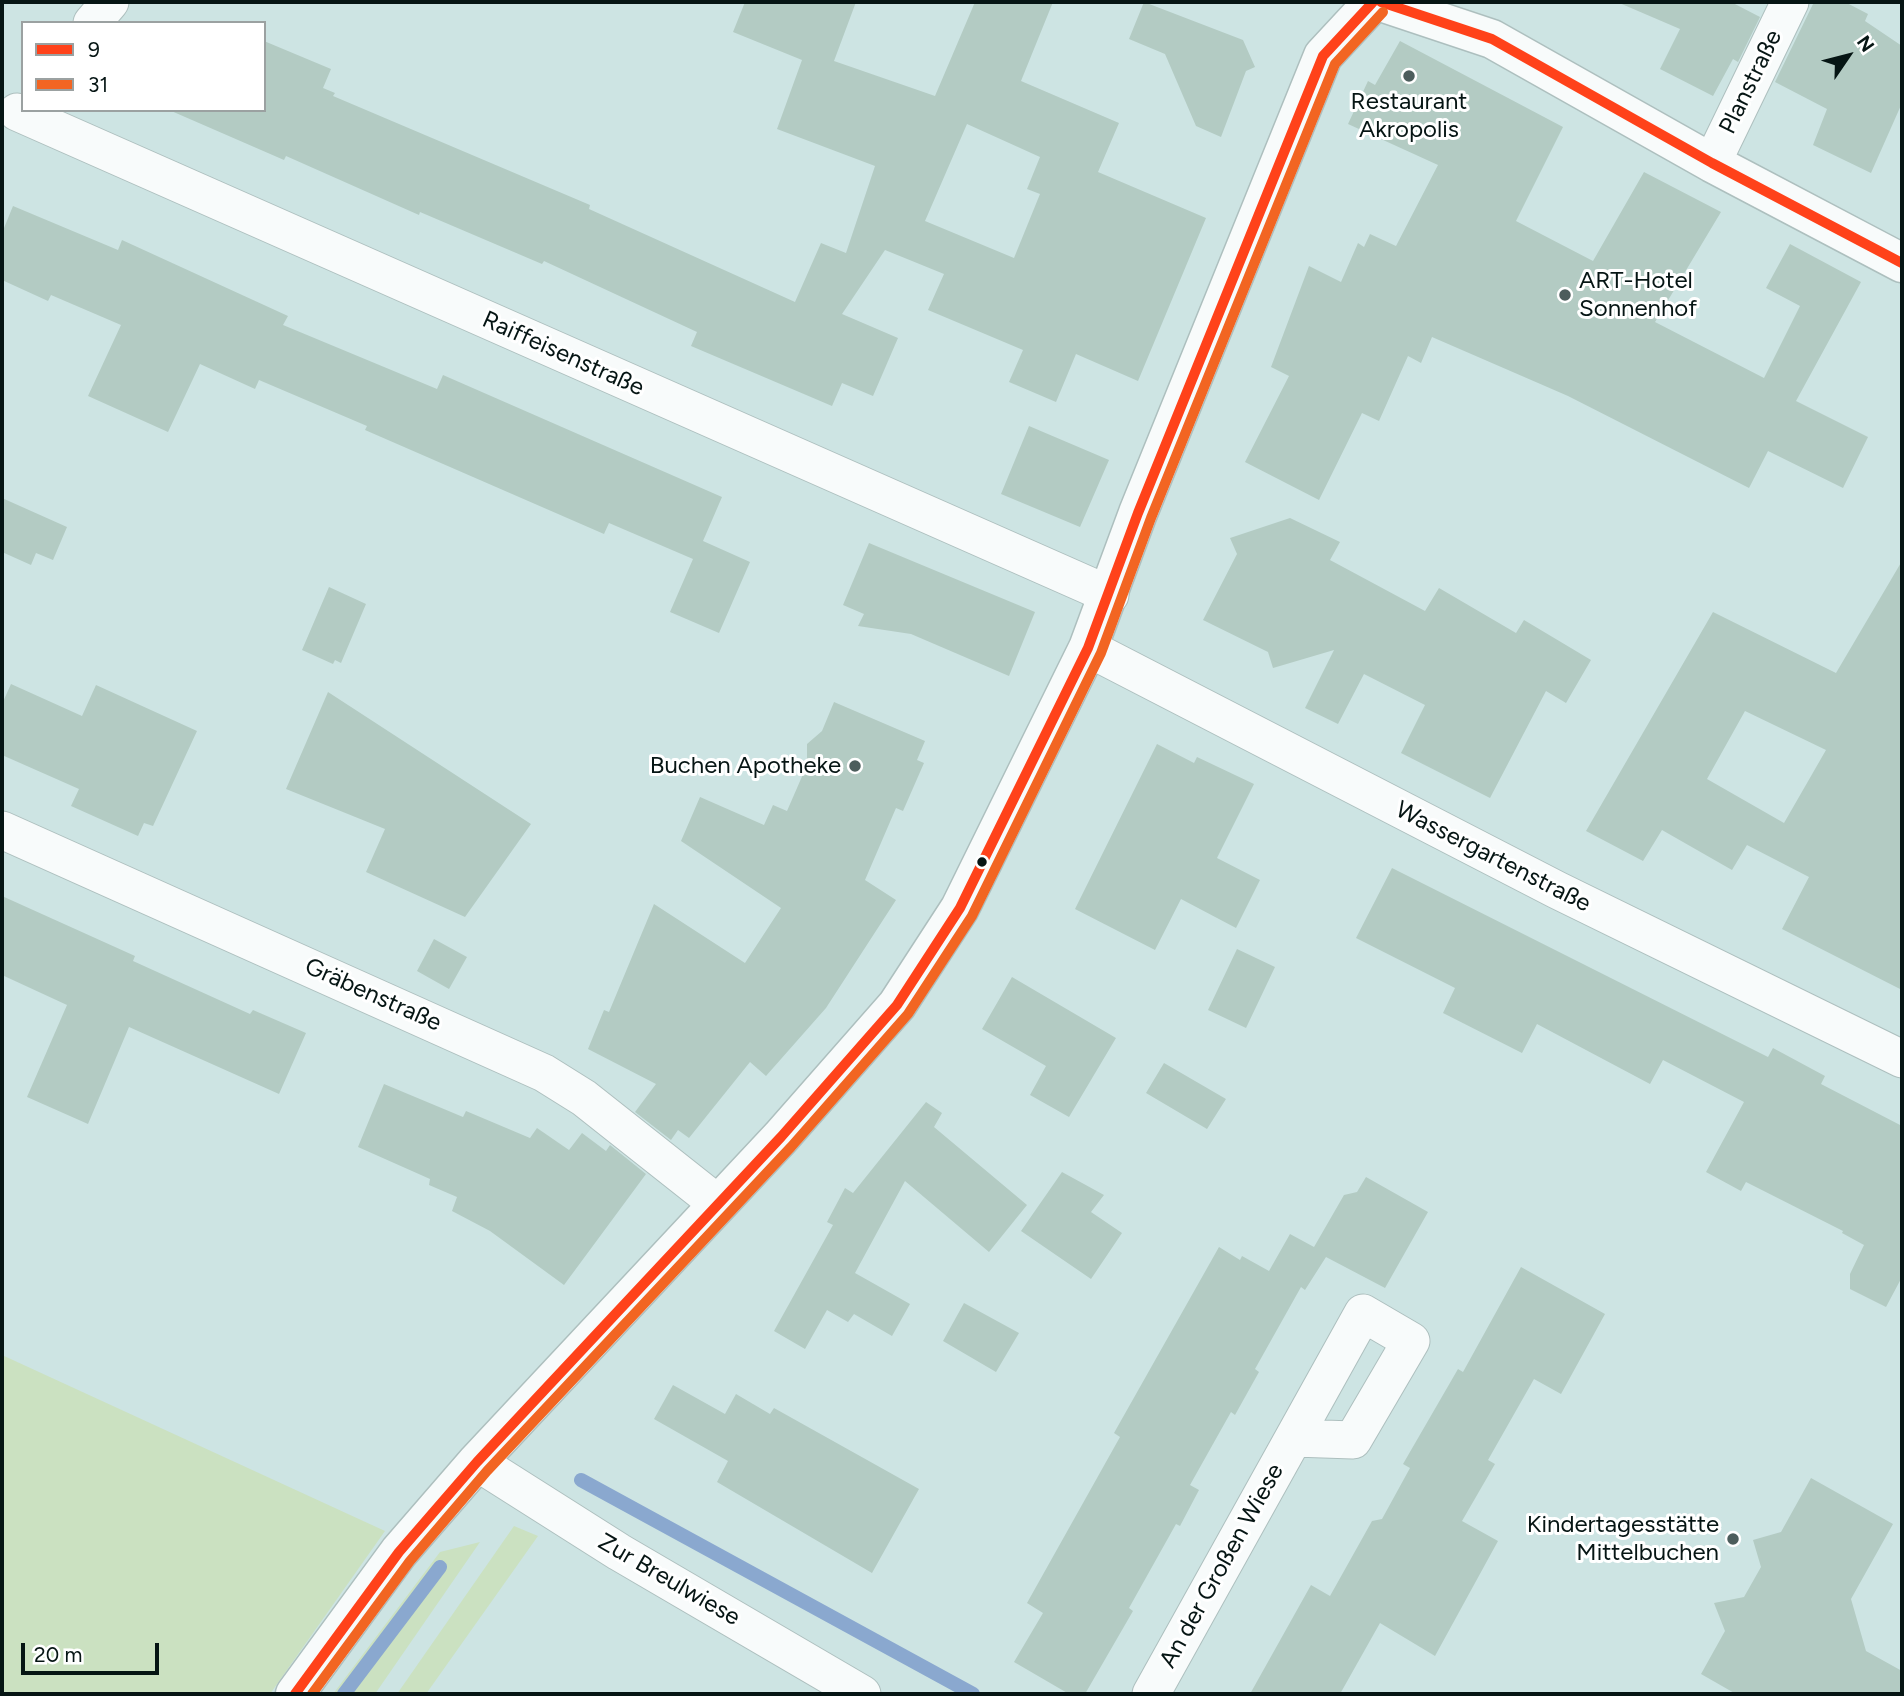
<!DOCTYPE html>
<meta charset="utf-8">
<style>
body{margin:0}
#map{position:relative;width:1904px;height:1696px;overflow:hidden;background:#cde4e3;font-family:Figtree,sans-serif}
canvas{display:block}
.frame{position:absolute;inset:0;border:4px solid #061514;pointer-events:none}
.legend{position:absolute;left:21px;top:21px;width:245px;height:91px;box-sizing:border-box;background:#fff;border:2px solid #9ba1a1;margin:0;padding:9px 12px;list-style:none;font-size:21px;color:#061514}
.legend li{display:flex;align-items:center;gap:14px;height:35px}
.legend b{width:35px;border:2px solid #9ba1a1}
.north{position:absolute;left:1813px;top:21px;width:70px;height:70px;-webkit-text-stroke:5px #fff;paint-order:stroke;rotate:55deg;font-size:19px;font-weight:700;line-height:28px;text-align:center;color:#061514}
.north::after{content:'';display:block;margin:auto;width:24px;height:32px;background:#061514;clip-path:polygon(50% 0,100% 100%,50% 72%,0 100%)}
.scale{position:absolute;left:21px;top:1643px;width:138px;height:32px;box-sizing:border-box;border:4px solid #061514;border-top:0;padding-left:9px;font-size:21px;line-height:24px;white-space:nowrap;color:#061514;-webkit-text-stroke:5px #fff;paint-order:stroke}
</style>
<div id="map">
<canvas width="1904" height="1696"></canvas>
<div class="frame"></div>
<ul class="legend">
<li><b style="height:9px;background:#ff421a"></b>9</li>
<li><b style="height:9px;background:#f26522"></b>31</li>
</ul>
<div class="north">N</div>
<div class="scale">20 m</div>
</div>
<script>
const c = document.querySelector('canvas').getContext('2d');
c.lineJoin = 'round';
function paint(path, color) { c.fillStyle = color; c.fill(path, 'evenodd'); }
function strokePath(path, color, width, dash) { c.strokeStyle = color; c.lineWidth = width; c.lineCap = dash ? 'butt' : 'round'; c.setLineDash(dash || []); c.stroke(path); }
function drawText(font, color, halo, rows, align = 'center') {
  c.font = font + ' Figtree,sans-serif'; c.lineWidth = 6; c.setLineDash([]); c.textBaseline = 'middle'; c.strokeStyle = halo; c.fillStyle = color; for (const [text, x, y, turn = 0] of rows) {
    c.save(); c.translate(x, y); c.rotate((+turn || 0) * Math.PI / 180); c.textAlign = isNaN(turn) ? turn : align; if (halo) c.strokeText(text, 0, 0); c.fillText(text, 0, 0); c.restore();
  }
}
paint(new Path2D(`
 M 2,1355 L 385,1531 L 270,1694 L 2,1694 Z
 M 514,1526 L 538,1536 L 426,1694 L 397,1694 Z
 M 480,1542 L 375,1694 L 333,1694 L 440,1552 Z`), '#cbe1c1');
strokePath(new Path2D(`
 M 581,1480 L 973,1694
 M 344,1694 L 440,1567`), '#8aa8cf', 14);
paint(new Path2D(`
 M 745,2 L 856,2 L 834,61 L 935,96 L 975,2 L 1053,2 L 1021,81 L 1119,123 L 1098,172 L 1206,218 L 1138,381 L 1076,354 L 1056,402 L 1009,382 L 1023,350 L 928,310 L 944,274 L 885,250 L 842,314 L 898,338 L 873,396 L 842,383 L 832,406 L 691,346 L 697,332 L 544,261 L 542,264 L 420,212 L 419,215 L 286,156 L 284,160 L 169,110 L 264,110 L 264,41 L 331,69 L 323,88 L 335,93 L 333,96 L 590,205 L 589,209 L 795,302 L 821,243 L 846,253 L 875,166 L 777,129 L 802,60 L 733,32 ZM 967,124 L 1040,157 L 1027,189 L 1040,194 L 1014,258 L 925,221 Z
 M 1144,2 L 1243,40 L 1255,67 L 1246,71 L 1221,137 L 1196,126 L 1165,54 L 1129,39 Z
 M 1617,2 L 1731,2 L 1760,17 L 1738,62 L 1733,59 L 1713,96 L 1660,69 L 1680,29 Z
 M 1814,2 L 1845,2 L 1868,14 L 1865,21 L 1902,46 L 1902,103 L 1871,173 L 1813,145 L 1827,109 L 1775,82 Z
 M 1400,41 L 1563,127 L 1516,221 L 1593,261 L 1644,172 L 1721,212 L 1655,322 L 1764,378 L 1800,306 L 1766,288 L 1790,244 L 1861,282 L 1796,401 L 1868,437 L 1843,488 L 1768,451 L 1749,488 L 1568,396 L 1432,337 L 1421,363 L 1408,356 L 1379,421 L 1362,413 L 1319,500 L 1245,462 L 1289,376 L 1271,367 L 1309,266 L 1341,282 L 1358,243 L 1364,247 L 1370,234 L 1396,246 L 1438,165 L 1348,124 L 1368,81 L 1375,85 Z
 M 13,206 L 118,250 L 122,240 L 288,316 L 283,325 L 437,389 L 443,375 L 722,497 L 703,541 L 750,562 L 719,633 L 670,612 L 693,559 L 609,523 L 604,534 L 365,430 L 367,426 L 259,380 L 255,389 L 200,364 L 168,432 L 88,396 L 121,325 L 51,295 L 48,301 L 2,280 L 2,233 Z
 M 1029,426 L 1109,460 L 1080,527 L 1001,494 Z
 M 2,498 L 67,527 L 53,560 L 36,553 L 31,565 L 2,552 Z
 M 1290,518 L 1340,542 L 1330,560 L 1425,611 L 1439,588 L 1516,633 L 1524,620 L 1591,660 L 1566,703 L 1546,691 L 1490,798 L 1401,753 L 1425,705 L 1364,674 L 1338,724 L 1305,708 L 1334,650 L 1273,668 L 1268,652 L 1203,620 L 1237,554 L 1230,538 Z
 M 869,543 L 1035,612 L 1009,676 L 911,634 L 858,626 L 864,614 L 843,605 Z
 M 1902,561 L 1902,990 L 1782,929 L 1809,877 L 1747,845 L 1732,870 L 1662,830 L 1643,861 L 1586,831 L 1713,612 L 1836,673 ZM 1745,711 L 1826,750 L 1784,823 L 1707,779 Z
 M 329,587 L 366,604 L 341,663 L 335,660 L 333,664 L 302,650 Z
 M 11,684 L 82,716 L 96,685 L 197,731 L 153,826 L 144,823 L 138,836 L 71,806 L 79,789 L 2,755 L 2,704 Z
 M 328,692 L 531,824 L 465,917 L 366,872 L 385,829 L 286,789 Z
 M 834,702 L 925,741 L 917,760 L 924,763 L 903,811 L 896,808 L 865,880 L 896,900 L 826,1008 L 766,1076 L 750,1062 L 689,1138 L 678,1130 L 671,1140 L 635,1112 L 656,1084 L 588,1049 L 604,1010 L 609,1012 L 654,904 L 745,963 L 781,908 L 681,841 L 700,797 L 764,825 L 773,805 L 787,811 L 807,765 L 807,744 L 822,731 Z
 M 1157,744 L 1194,763 L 1197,757 L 1254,784 L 1217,858 L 1260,880 L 1236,928 L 1181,899 L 1155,950 L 1075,909 Z
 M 1392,868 L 1768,1057 L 1773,1048 L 1825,1076 L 1821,1084 L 1902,1126 L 1902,1277 L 1886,1307 L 1850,1289 L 1850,1274 L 1864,1245 L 1842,1233 L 1843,1231 L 1746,1182 L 1741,1191 L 1706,1172 L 1744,1102 L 1663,1060 L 1650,1084 L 1537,1024 L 1522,1053 L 1443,1013 L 1455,988 L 1356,938 Z
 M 2,896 L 135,956 L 133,961 L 250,1014 L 253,1010 L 306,1033 L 279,1094 L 129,1027 L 88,1124 L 27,1097 L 67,1005 L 2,975 Z
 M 434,939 L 467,957 L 449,989 L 417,971 Z
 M 1237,949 L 1275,967 L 1246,1028 L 1208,1010 Z
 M 1012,977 L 1116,1038 L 1069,1117 L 1030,1095 L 1046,1066 L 982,1029 Z
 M 1164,1063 L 1226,1099 L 1207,1129 L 1146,1093 Z
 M 384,1084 L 463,1117 L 466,1111 L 530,1138 L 537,1128 L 569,1150 L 582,1133 L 606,1151 L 610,1145 L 646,1174 L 564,1285 L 490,1231 L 452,1211 L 457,1197 L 429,1185 L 430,1179 L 358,1147 Z
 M 926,1102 L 942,1113 L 934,1127 L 1027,1205 L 989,1252 L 905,1181 L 855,1273 L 910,1304 L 892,1336 L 854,1314 L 848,1322 L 827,1310 L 805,1349 L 774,1331 L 833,1225 L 827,1222 L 845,1188 L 853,1193 Z
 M 1062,1172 L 1104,1195 L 1091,1212 L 1122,1233 L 1091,1279 L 1021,1231 Z
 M 1366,1177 L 1428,1212 L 1385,1288 L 1326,1257 L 1305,1290 L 1301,1287 L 1255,1369 L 1259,1372 L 1235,1415 L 1231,1412 L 1190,1485 L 1199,1490 L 1180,1526 L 1176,1524 L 1129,1608 L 1133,1611 L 1085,1694 L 1069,1694 L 1014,1662 L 1043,1613 L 1027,1603 L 1120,1437 L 1114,1433 L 1219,1247 L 1240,1260 L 1242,1256 L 1269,1271 L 1290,1234 L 1314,1247 L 1344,1195 L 1357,1192 Z
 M 1521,1267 L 1605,1314 L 1561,1394 L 1534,1379 L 1488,1460 L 1495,1464 L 1462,1521 L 1498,1541 L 1435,1656 L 1380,1623 L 1340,1694 L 1250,1694 L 1311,1585 L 1330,1596 L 1372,1521 L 1382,1519 L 1410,1468 L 1403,1464 L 1458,1369 L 1463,1372 Z
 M 964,1303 L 1019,1333 L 996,1372 L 943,1341 Z
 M 673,1385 L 725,1414 L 736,1394 L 770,1414 L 774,1408 L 919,1489 L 872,1573 L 717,1482 L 728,1461 L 654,1419 Z
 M 1811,1478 L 1893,1524 L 1851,1599 L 1866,1651 L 1902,1671 L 1902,1694 L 1736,1694 L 1701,1674 L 1725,1631 L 1714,1603 L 1744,1597 L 1761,1567 L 1753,1540 L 1781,1532 Z`), '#b3cbc3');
const street = new Path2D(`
 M 92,23 L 110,2
 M 17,112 L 1110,595
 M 1712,163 L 1790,2
 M 1088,648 L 1557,890 L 1902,1059
 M 2,830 L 544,1073 L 584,1098 L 718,1204
 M 477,1462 L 619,1552 L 862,1694
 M 1151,1694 L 1363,1313 L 1411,1341 L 1353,1440 L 1294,1438`);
const secondary = new Path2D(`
 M 1381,2 L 1492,39 L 1712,163 L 1902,263
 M 295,1694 L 399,1552 L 477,1462 L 781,1137 L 897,1005 L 960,908 L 1088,648 L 1138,513 L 1323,56 L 1373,2`);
strokePath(street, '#adbfbe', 39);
strokePath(secondary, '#adbfbe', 41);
strokePath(street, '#f8fbfb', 37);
strokePath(secondary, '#f8fbfb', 38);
strokePath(new Path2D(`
 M 1381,2 L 1492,39 L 1712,163 L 1902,263
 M 295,1694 L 399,1552 L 477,1462 L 781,1137 L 897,1005 L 960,908 L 1088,648 L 1138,513 L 1323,56 L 1373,2`), '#ff421a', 10);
strokePath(new Path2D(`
 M 312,1694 L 410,1561 L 487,1471 L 791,1147 L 908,1014 L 972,916 L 1101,653 L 1151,518 L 1335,64 L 1383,12`), '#f26522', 10);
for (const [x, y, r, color] of [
 [1409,76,7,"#4c5d5c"],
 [1565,295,7,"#4c5d5c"],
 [855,766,7,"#4c5d5c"],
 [982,862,6,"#061514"],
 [1733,1539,7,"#4c5d5c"]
]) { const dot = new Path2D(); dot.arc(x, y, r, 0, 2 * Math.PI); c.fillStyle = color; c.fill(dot); strokePath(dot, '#fff', 2.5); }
drawText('24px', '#061514', '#fff', [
 ["Planstraße",1751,82,-64],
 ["Raiffeisenstraße",563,354,24],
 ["Wassergartenstraße",1493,857,27],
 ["Gräbenstraße",373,995,24],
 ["An der Großen Wiese",1222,1566,-61],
 ["Zur Breulwiese",669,1580,30]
]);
drawText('24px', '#061514', '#fff', [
 ["Restaurant",1409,102,"center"],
 ["Akropolis",1409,130,"center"],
 ["ART-Hotel",1579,281,"left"],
 ["Sonnenhof",1579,309,"left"],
 ["Buchen Apotheke",841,766],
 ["Kindertagesstätte",1719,1525],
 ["Mittelbuchen",1719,1553]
], 'right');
</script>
